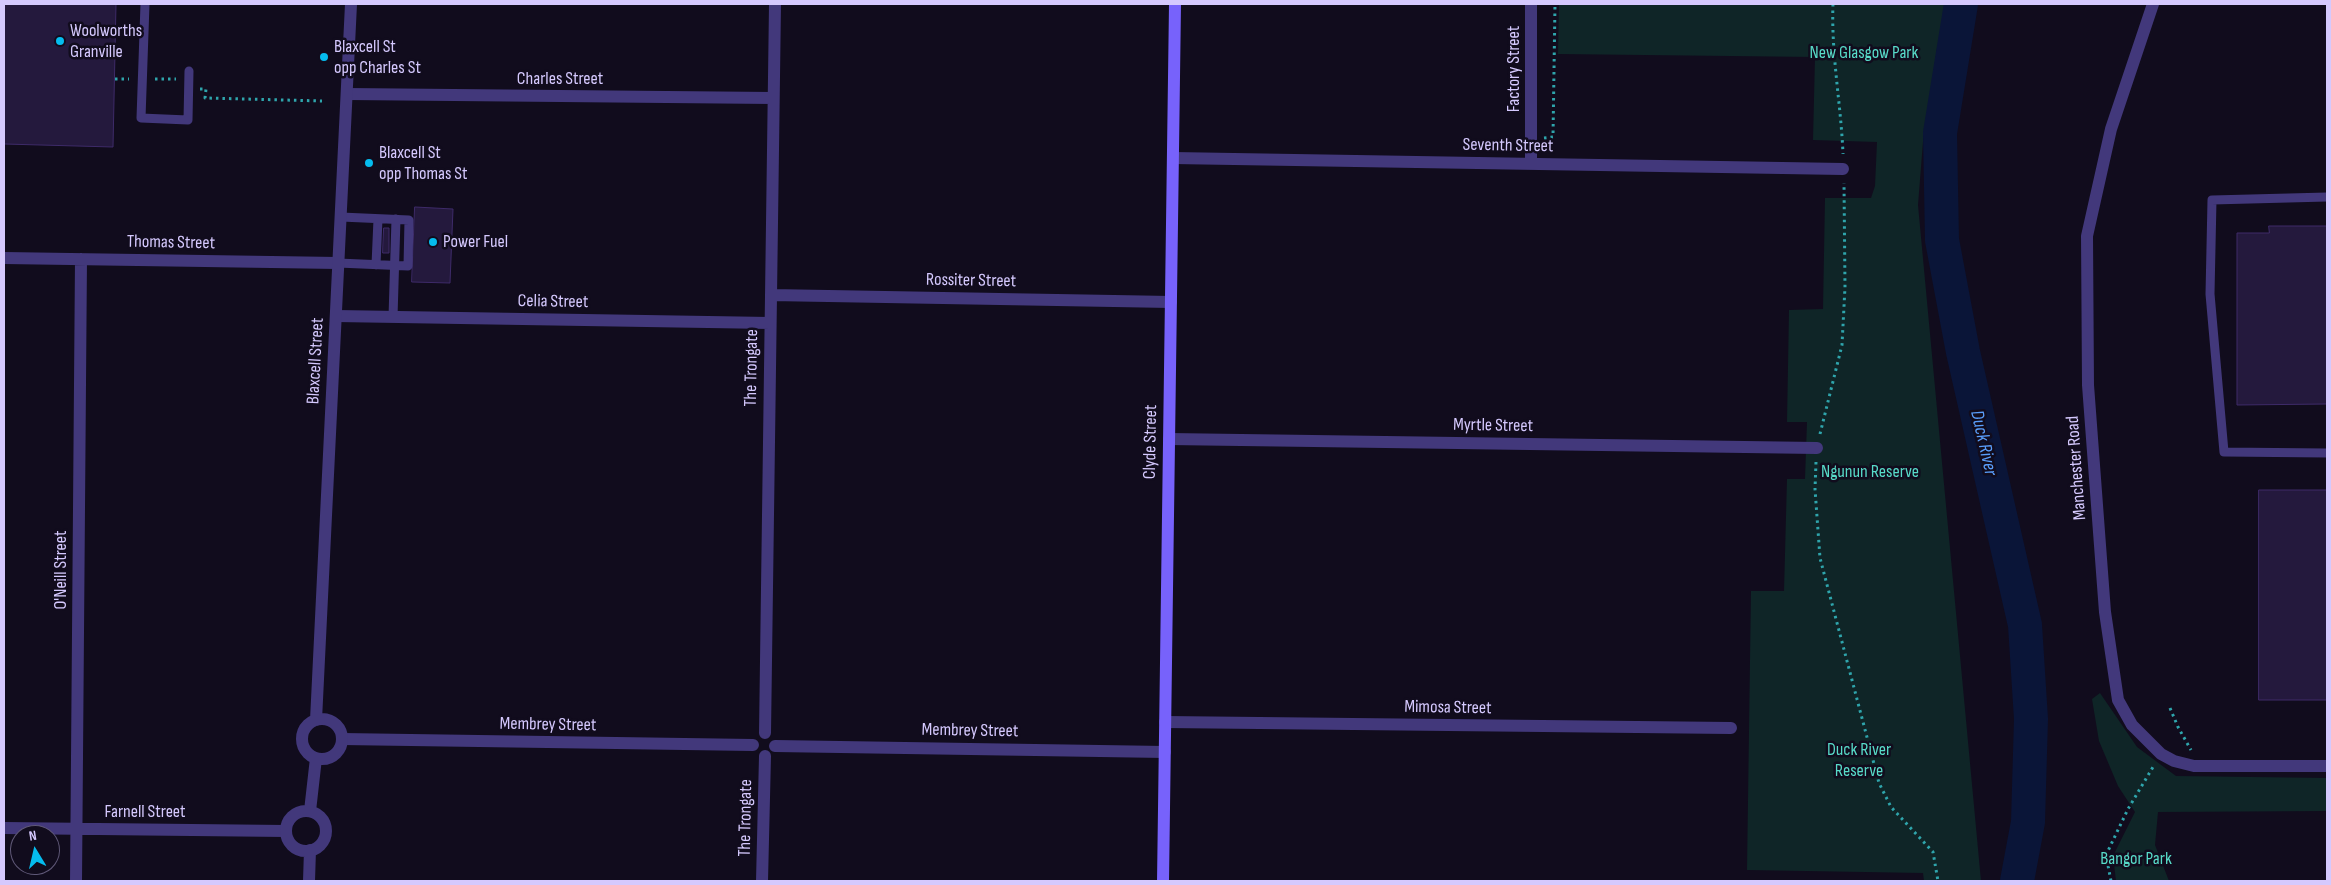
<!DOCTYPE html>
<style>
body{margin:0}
#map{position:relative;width:2331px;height:885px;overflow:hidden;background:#110c1d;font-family:"Sofia Sans Condensed",sans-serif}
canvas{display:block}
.frame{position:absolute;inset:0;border:5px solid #d5c9fe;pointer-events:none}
.north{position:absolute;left:10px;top:825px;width:50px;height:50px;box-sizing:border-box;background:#110c1d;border:1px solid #5f5877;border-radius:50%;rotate:351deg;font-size:14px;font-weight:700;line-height:20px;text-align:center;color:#d5c9fe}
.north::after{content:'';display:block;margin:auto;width:18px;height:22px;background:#05bcee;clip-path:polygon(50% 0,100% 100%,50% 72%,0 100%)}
</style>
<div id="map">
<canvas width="2331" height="885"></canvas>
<div class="frame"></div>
<div class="north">N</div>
</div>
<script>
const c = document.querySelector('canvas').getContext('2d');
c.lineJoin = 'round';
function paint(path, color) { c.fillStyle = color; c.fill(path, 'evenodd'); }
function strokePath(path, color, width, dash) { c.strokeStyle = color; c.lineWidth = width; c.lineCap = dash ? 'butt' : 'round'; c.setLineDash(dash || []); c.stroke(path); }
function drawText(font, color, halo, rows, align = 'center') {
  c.font = font + ' "Sofia Sans Condensed",sans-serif'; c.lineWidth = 5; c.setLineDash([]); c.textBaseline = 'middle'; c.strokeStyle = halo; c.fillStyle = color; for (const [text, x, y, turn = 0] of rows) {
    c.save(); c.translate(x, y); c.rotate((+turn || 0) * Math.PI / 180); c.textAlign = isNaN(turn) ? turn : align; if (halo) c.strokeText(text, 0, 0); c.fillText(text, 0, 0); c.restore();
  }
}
paint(new Path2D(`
 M 1559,4 L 1951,4 L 1937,49 L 1923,142 L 1918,205 L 1981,881 L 1924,881 L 1923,873 L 1747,870 L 1751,591 L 1784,591 L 1787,479 L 1805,479 L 1807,422 L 1787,422 L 1789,310 L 1823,309 L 1825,198 L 1871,198 L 1875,186 L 1877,142 L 1813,140 L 1815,57 L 1558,54 Z
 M 2100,693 L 2137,747 L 2176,776 L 2327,778 L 2327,811 L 2158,812 L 2155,845 L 2169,881 L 2116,881 L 2113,856 L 2135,812 L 2118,786 L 2099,741 L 2092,699 Z`), '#0f2527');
strokePath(new Path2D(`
 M 1961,4 L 1940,133 L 1942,240 L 1963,352 L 2025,625 L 2031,719 L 2028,822 L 2017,881`), '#0a1538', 34);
const building = new Path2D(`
 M 4,4 L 116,4 L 113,147 L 4,144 Z
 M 415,207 L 453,209 L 450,283 L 412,282 Z
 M 2269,226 L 2327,226 L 2327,404 L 2237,405 L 2237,233 L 2269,233 Z
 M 384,228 L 389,228 L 389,253 L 383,253 Z
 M 2259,490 L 2327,490 L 2327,700 L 2259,700 Z`);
paint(building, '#24193d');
strokePath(building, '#3e2b69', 1);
strokePath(new Path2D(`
 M 1833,4 C 1831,54 1841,104 1843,154
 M 115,79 L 129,79
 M 155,79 L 176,79
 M 200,89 L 206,89 L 205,98 L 322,101
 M 1544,138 L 1553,137 L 1555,4
 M 1820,434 L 1842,345 L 1845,287 L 1844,183
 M 1816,462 L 1815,489 L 1820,558 L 1879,783 L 1891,807 L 1933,852 L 1938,881
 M 2170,708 L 2178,727 L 2191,750
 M 2111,881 L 2106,855 L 2128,809 L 2153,767`), '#2fa5ac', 3, [2.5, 4]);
strokePath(new Path2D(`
 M 145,4 L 141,118 L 188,120 L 189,71
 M 2327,197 L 2212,200 L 2210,294 L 2224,452 L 2327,453
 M 338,263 L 408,266 L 409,220 L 341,217
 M 376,265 L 378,219
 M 393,317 L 396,219`), '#42387b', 9);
strokePath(new Path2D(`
 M 2153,4 L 2111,129 L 2087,236 L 2088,385 L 2105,612 L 2118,700 L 2132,725 L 2161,754 L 2174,761 L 2194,766 L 2327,766
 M 347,94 L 773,98
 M 1173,158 L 1843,169
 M 1531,163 L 1531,4
 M 4,258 L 338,263
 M 771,295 L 1171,302
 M 336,316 L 770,323
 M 1169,439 L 1817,448
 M 1165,722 L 1731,728
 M 765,733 L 775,4
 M 342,739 L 753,745
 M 775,746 L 1165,752
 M 4,828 L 286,831
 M 76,881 L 81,259
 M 762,881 L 765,756`), '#42387b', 12);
strokePath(new Path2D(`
 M302 739a20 20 0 1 1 40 0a20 20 0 1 1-40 0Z
 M 316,720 L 351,4
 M 310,811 L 316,758
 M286 831a20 20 0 1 1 40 0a20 20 0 1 1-40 0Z
 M 309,881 L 310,850`), '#42387b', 12);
strokePath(new Path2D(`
 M 1163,881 L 1175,4`), '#7762fb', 12);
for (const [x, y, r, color] of [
 [60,41,5,"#05bcee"],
 [324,57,5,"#05bcee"],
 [369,163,5,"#05bcee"],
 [433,242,5,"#05bcee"]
]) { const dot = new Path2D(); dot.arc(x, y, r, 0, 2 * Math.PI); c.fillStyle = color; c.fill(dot); strokePath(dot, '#110c1d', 2); }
drawText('18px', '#d5c9fe', '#110c1d', [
 ["Woolworths",70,31],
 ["Granville",70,52],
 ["Blaxcell St",334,47],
 ["opp Charles St",334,68],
 ["Blaxcell St",379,153],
 ["opp Thomas St",379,174],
 ["Power Fuel",443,242]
], 'left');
drawText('18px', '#58dbc9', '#110c1d', [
 ["New Glasgow Park",1864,53],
 ["Ngunun Reserve",1870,472],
 ["Duck River",1859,750],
 ["Reserve",1859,771],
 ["Bangor Park",2136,859]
]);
drawText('18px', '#d5c9fe', '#110c1d', [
 ["Factory Street",1514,69,-90],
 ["Charles Street",560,79],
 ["Seventh Street",1508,146,1],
 ["Thomas Street",171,243,1],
 ["Rossiter Street",971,281,1],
 ["Celia Street",553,302,1],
 ["Blaxcell Street",316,361,-87],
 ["The Trongate",752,368,-89],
 ["Myrtle Street",1493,426,1],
 ["Clyde Street",1151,442,-89],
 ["Manchester Road",2077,468,-94],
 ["O'Neill Street",61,570,-90],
 ["Mimosa Street",1448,708,1],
 ["Membrey Street",548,725,1],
 ["Membrey Street",970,731,1],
 ["Farnell Street",145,812],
 ["The Trongate",746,818,-89]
]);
drawText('italic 19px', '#5a9efb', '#110c1d', [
 ["Duck River",1983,443,77]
]);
</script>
